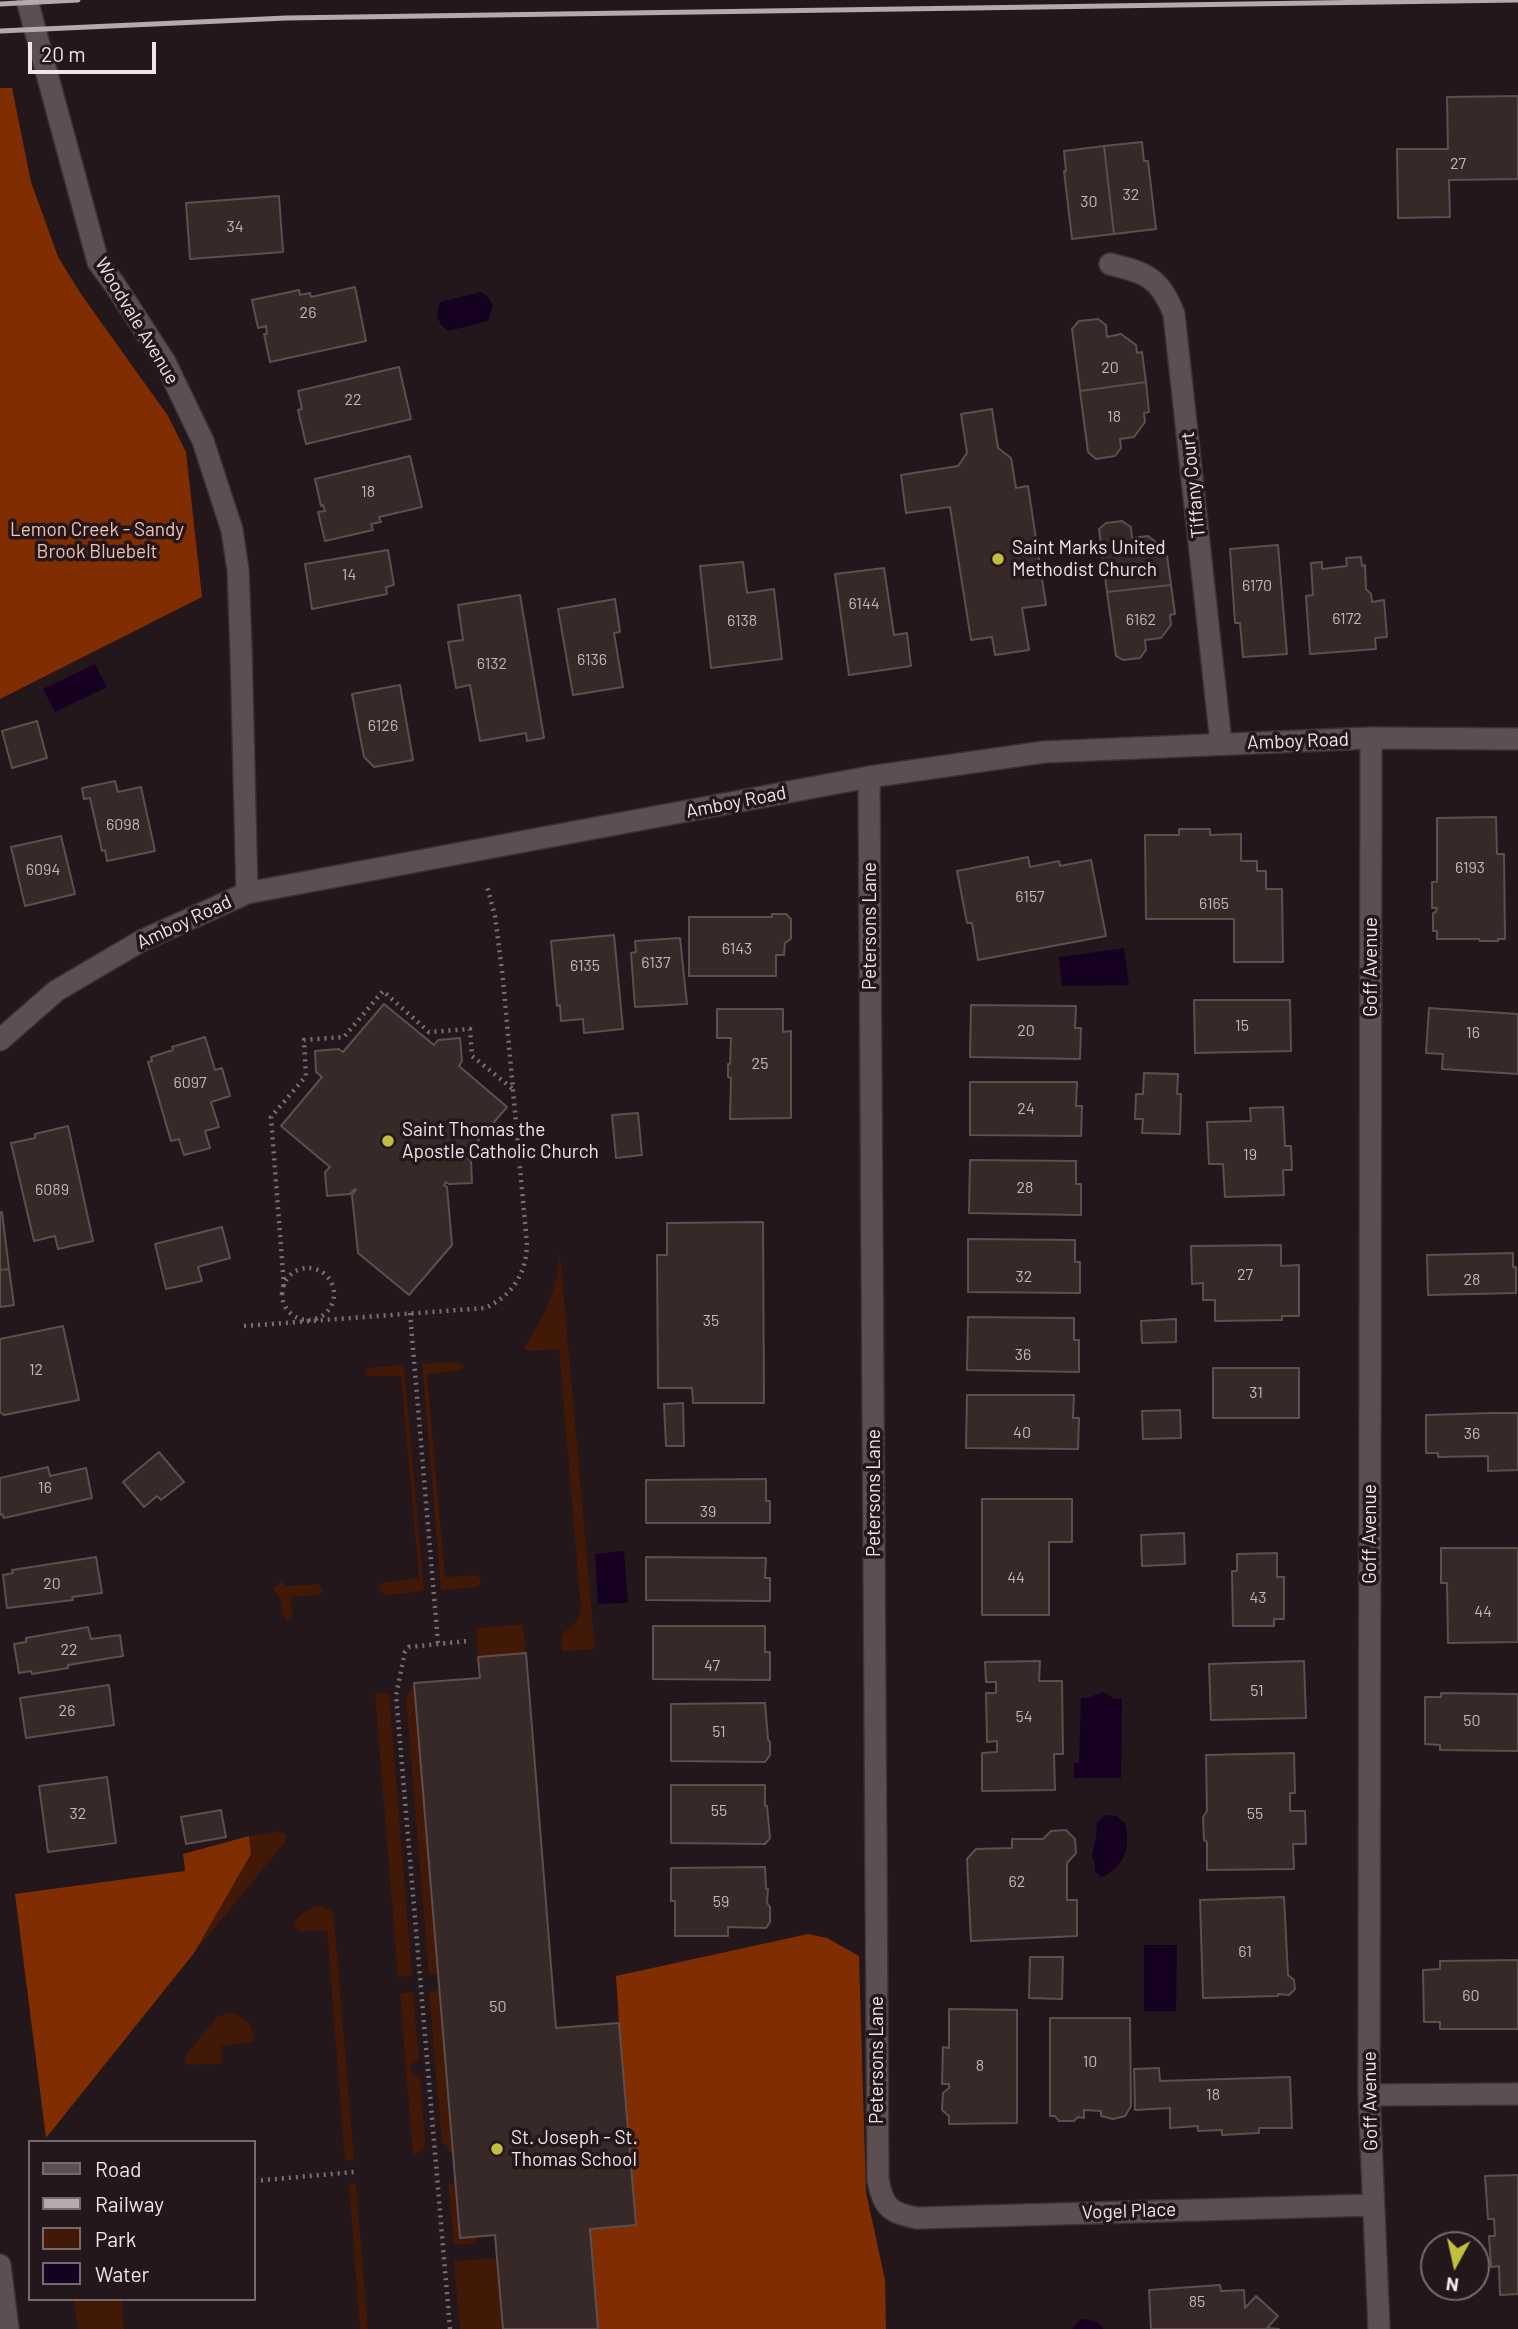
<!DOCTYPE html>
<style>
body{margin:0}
#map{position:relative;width:1518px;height:2329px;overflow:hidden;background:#23171b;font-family:Barlow,sans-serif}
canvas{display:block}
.legend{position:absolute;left:28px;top:2140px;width:228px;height:161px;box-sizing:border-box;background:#23171b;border:2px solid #756a6d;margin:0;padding:9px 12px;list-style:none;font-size:21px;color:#efe6e8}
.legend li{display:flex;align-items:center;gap:14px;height:35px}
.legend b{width:35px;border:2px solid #756a6d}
.north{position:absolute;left:1420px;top:2231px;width:70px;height:70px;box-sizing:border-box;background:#23171b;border:2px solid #756a6d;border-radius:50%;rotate:188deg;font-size:19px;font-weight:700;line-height:28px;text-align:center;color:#efe6e8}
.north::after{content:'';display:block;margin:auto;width:24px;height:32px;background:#c1be40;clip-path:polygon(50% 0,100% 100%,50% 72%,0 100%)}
.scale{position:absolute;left:28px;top:42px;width:128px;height:32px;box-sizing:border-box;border:4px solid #efe6e8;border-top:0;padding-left:9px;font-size:21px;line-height:24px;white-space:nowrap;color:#efe6e8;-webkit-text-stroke:5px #23171b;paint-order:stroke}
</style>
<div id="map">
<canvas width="1518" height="2329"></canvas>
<ul class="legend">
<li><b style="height:9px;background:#5d4e52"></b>Road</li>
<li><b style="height:9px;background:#b4aaad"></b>Railway</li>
<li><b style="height:19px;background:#421806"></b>Park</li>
<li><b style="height:19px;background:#170121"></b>Water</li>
</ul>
<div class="north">N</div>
<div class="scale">20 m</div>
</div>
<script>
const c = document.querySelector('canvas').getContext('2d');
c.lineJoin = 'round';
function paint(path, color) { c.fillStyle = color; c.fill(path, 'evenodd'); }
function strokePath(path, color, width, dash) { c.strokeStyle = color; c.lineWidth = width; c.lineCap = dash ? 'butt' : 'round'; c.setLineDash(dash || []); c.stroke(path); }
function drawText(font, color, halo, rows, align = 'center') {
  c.font = font + ' Barlow,sans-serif'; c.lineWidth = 7; c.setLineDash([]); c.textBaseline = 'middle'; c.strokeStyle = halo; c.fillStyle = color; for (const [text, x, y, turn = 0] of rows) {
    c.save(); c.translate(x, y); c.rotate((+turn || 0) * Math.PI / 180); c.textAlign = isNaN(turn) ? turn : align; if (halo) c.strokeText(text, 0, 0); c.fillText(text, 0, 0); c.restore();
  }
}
paint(new Path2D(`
 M 560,1254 L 595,1649 L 562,1651 L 561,1635 L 577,1622 L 581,1609 L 559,1349 L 529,1351 L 524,1348 L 546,1311 L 556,1282 Z
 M 456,1362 L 464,1365 L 462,1370 L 427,1374 L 445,1577 L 474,1575 L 480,1578 L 481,1583 L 476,1587 L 441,1590 L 422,1364 Z
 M 404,1365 L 424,1591 L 385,1595 L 378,1589 L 381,1583 L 419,1578 L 401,1376 L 366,1376 L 365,1372 L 368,1368 Z
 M 281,1581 L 286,1586 L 319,1584 L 323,1591 L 319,1595 L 291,1597 L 292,1618 L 287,1621 C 278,1610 287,1604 273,1589 Z
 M 523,1624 L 526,1653 L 478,1657 L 476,1628 Z
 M 414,1683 L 438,1974 L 429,1975 L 406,1697 Z
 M 389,1693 L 412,1976 L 398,1977 L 375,1694 Z
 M 278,1831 L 286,1834 L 285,1842 L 194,1953 L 251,1854 L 249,1836 Z
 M 321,1906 L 332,1910 L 334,1918 L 354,2160 L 345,2161 L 327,1930 L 300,1932 L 294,1926 C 295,1916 311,1907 321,1906 Z
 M 439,1991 L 453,2153 L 449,2152 L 446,2144 L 442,2144 L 429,1992 Z
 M 413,1992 L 419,2059 L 412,2064 L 410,2069 L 413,2075 L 420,2077 L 425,2141 L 424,2149 L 413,2156 L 400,1993 Z
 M 229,2012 C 244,2015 255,2026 253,2042 L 221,2046 L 222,2064 L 187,2065 L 184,2060 L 186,2055 L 217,2017 Z
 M 356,2183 L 368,2329 L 360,2329 L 349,2184 Z
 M 448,2184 L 455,2184 L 460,2238 L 476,2237 L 477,2243 L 454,2245 Z
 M 497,2258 L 503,2329 L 460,2329 L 454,2261 Z
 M 73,2299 L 122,2299 L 124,2329 L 78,2329 Z`), '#421806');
paint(new Path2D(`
 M 0,88 L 12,88 L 31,182 L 58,257 L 81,294 L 168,416 L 186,452 L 202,597 L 0,699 Z
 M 249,1836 L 251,1854 L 194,1953 L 46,2138 L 15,1894 L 185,1871 L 183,1854 Z
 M 808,1934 L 827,1938 L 859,1956 L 866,2192 L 885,2280 L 886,2329 L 598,2329 L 590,2229 L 619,2023 L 616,1976 Z`), '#802e01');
paint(new Path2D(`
 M 481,292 L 488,297 L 493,306 L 488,321 L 448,331 L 441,325 L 437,316 L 440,302 Z
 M 95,664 L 107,687 L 55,712 L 43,689 Z
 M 1124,948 L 1129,985 L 1062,986 L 1059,957 Z
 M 624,1551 L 628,1603 L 598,1604 L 595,1554 Z
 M 1102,1692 L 1115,1699 L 1122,1699 L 1121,1778 L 1074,1778 L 1074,1763 L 1079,1763 L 1081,1698 L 1088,1698 Z
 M 1106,1815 L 1116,1816 L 1125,1823 C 1131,1847 1125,1867 1102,1877 L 1095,1872 L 1095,1864 L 1092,1856 L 1096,1838 L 1097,1822 Z
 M 1144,1945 L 1177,1945 L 1176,2011 L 1144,2011 Z
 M 1086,2319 L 1097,2322 L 1104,2329 L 1072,2329 L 1080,2320 Z`), '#170121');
const building = new Path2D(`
 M 1518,96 L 1518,179 L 1449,180 L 1450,217 L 1398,218 L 1397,149 L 1448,149 L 1447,97 Z
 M 1142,142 L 1144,161 L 1148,161 L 1156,229 L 1114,234 L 1104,146 Z
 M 1104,146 L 1114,234 L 1072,239 L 1064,171 L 1066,171 L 1064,151 Z
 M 279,196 L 283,252 L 190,259 L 186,203 Z
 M 355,287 L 366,341 L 270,362 L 264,334 L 267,334 L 266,326 L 258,328 L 252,300 L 299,290 L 300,295 L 310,293 L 311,297 Z
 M 1098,319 L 1106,325 L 1107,337 L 1121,334 L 1136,345 L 1137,353 L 1142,352 L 1146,382 L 1080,391 L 1072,329 L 1079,321 Z
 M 399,367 L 411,419 L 306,444 L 298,410 L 302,409 L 298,391 Z
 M 1146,382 L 1149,412 L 1144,413 L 1145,422 L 1134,437 L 1120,439 L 1121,448 L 1115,456 L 1096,459 L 1088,452 L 1080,391 Z
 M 992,409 L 998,448 L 1011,458 L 1016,488 L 1028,486 L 1046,605 L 1022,608 L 1029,650 L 995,655 L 992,637 L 971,640 L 950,507 L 906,513 L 901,475 L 958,466 L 967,453 L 961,414 Z
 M 410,456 L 422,507 L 379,517 L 381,522 L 371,524 L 373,530 L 325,541 L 318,512 L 325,511 L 323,505 L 321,506 L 315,479 Z
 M 1122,521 L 1131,527 L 1132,538 L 1148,536 L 1161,546 L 1163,556 L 1167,556 L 1171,585 L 1107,592 L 1099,529 L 1106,523 Z
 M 1278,545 L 1287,654 L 1243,657 L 1240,623 L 1235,623 L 1230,549 Z
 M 388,550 L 394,585 L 386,587 L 387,594 L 312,609 L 305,564 Z
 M 1361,557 L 1362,566 L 1365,565 L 1366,589 L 1371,594 L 1372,602 L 1384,600 L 1387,637 L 1375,638 L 1376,649 L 1310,654 L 1306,596 L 1313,595 L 1311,563 L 1322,562 L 1322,569 L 1347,566 L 1346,558 Z
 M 743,562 L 747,593 L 774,589 L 782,659 L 711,668 L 700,566 Z
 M 884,568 L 894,635 L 907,633 L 911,666 L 849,675 L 835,574 Z
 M 1171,585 L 1175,614 L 1170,615 L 1171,625 L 1161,638 L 1145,640 L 1146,650 L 1140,658 L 1123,660 L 1116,656 L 1107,592 Z
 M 520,595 L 544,738 L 527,741 L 526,733 L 480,741 L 470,685 L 456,688 L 448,642 L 463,640 L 458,605 Z
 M 615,599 L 620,632 L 614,633 L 623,687 L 573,695 L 558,609 Z
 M 400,685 L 413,760 L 374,767 L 364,757 L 352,694 Z
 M 37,721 L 47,758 L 12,768 L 2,731 Z
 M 115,781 L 118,792 L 141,787 L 155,851 L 107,861 L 105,850 L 102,851 L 90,798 L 84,799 L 82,788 Z
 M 1496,817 L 1497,854 L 1504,854 L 1505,939 L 1498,939 L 1498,941 L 1480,941 L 1479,939 L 1437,939 L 1437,931 L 1433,931 L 1433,913 L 1436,912 L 1437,908 L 1432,908 L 1432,882 L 1437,882 L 1437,818 Z
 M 1179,829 L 1210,829 L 1210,835 L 1241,834 L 1241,861 L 1257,861 L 1257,871 L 1266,871 L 1266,889 L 1282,889 L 1283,962 L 1234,962 L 1234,919 L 1146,919 L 1145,835 L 1179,835 Z
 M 61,836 L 75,894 L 25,906 L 11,847 Z
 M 1028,857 L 1030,867 L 1059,861 L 1060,866 L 1091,860 L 1106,936 L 978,960 L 972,923 L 967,923 L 957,871 Z
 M 772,914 L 786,914 L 791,919 L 791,939 L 785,943 L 784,955 L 776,955 L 776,976 L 689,976 L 689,917 L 772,917 Z
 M 614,935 L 623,1029 L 584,1033 L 583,1019 L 561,1021 L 560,1005 L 557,1006 L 551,941 Z
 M 680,938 L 687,1004 L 635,1007 L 631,953 L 636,952 L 635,941 Z
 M 1194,1000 L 1290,1000 L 1291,1051 L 1195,1053 Z
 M 384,1004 L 434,1045 L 438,1040 L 460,1038 L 462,1061 L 459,1066 L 507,1107 L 465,1156 L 471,1161 L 472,1183 L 449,1184 L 446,1182 L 444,1185 L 447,1187 L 452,1245 L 409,1295 L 358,1253 L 352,1195 L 356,1190 L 355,1189 L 350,1194 L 327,1196 L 325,1172 L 330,1167 L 281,1126 L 322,1077 L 316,1072 L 315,1051 L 339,1049 L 343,1052 Z
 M 971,1005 L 1076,1006 L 1075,1028 L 1081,1028 L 1080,1059 L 970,1057 Z
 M 1429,1008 L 1518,1014 L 1518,1074 L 1442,1069 L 1443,1054 L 1426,1053 Z
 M 717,1009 L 783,1009 L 783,1032 L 791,1031 L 791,1118 L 730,1119 L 731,1078 L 728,1077 L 728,1064 L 730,1064 L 731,1038 L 717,1038 Z
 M 205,1037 L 215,1070 L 222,1068 L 230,1096 L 211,1102 L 219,1127 L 205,1131 L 210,1148 L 184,1155 L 179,1139 L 171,1141 L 148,1062 L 152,1061 L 151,1057 L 173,1050 L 172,1047 Z
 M 1144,1073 L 1178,1074 L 1177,1094 L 1181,1094 L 1180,1134 L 1142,1133 L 1143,1119 L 1135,1119 L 1136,1094 L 1143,1094 Z
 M 970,1082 L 1077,1082 L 1076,1106 L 1082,1106 L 1081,1136 L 970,1135 Z
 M 1283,1107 L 1285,1146 L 1291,1146 L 1292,1170 L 1283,1170 L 1284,1195 L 1225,1197 L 1223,1164 L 1209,1164 L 1207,1122 L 1251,1121 L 1250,1108 Z
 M 638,1113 L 642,1155 L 616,1158 L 612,1115 Z
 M 68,1126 L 93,1241 L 58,1249 L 55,1236 L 34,1241 L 11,1143 L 35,1138 L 35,1134 Z
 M 970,1160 L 1076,1161 L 1076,1184 L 1081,1184 L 1081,1215 L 969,1213 Z
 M 2,1212 L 9,1269 L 0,1270 L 0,1213 Z
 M 763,1222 L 764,1403 L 693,1403 L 692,1388 L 658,1388 L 657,1255 L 667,1255 L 667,1223 Z
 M 222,1227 L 230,1258 L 198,1267 L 202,1281 L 166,1289 L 155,1244 Z
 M 968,1239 L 1075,1240 L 1075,1262 L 1080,1262 L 1080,1293 L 968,1292 Z
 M 1281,1245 L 1281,1266 L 1299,1265 L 1299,1316 L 1282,1316 L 1282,1320 L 1215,1321 L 1215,1300 L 1203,1300 L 1203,1283 L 1192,1284 L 1191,1246 Z
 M 1513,1253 L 1513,1267 L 1516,1267 L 1516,1293 L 1428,1295 L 1427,1255 Z
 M 9,1269 L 14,1305 L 0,1307 L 0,1270 Z
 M 968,1317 L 1074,1318 L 1074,1340 L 1079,1340 L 1079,1372 L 967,1370 Z
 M 1176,1319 L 1176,1342 L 1142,1343 L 1141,1321 Z
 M 63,1326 L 79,1400 L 4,1415 L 0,1412 L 0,1339 Z
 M 1213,1368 L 1299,1368 L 1299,1418 L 1213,1418 Z
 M 967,1395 L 1074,1395 L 1073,1418 L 1079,1418 L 1078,1449 L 966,1448 Z
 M 683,1403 L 684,1446 L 666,1446 L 664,1404 Z
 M 1180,1410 L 1181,1438 L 1143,1439 L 1142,1411 Z
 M 1492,1413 L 1518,1413 L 1518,1470 L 1488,1471 L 1488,1456 L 1438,1457 L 1438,1453 L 1426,1453 L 1426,1415 Z
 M 159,1452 L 184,1482 L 161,1500 L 157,1496 L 144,1507 L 123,1482 Z
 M 48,1467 L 50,1476 L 86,1468 L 92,1498 L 4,1518 L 2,1514 L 0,1515 L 0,1478 Z
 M 766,1479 L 766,1501 L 770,1501 L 770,1523 L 646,1523 L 646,1480 Z
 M 982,1499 L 1072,1499 L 1072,1542 L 1049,1542 L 1049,1615 L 982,1615 Z
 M 1184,1533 L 1185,1564 L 1142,1566 L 1141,1535 Z
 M 1441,1548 L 1518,1548 L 1518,1642 L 1448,1643 L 1447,1583 L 1441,1583 Z
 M 1277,1553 L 1277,1577 L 1284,1577 L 1284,1619 L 1274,1619 L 1274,1626 L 1233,1626 L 1232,1571 L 1237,1571 L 1237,1554 Z
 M 96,1557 L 102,1593 L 72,1597 L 73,1600 L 7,1608 L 3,1575 L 13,1573 L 12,1570 Z
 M 646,1557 L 766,1558 L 765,1578 L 770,1578 L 770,1601 L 646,1600 Z
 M 653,1626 L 765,1626 L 765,1652 L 770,1652 L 770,1680 L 653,1679 Z
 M 88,1627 L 91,1639 L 120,1635 L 123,1656 L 68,1665 L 68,1668 L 32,1674 L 31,1671 L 19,1673 L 14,1644 L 26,1642 L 26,1638 Z
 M 526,1653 L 556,2028 L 619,2023 L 636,2225 L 590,2229 L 598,2329 L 503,2329 L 495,2235 L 460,2238 L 414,1683 L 480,1678 L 478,1657 Z
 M 1040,1661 L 1039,1681 L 1062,1681 L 1063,1754 L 1054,1754 L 1055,1790 L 982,1791 L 982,1753 L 997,1752 L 997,1741 L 987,1742 L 986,1693 L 996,1693 L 996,1682 L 986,1682 L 985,1662 Z
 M 1304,1661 L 1306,1718 L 1211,1720 L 1209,1664 Z
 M 109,1685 L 114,1725 L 26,1738 L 20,1698 Z
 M 1441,1693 L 1518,1694 L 1518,1751 L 1440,1750 L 1440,1745 L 1425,1744 L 1425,1697 L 1441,1697 Z
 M 765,1703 L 768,1739 L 770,1742 L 770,1755 L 765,1762 L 671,1761 L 671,1704 Z
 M 1294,1753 L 1295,1793 L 1290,1793 L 1290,1811 L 1305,1811 L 1306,1844 L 1293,1844 L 1294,1869 L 1207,1870 L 1207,1842 L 1204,1840 L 1203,1817 L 1207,1811 L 1206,1755 Z
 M 107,1777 L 116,1843 L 48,1852 L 39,1786 Z
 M 671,1785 L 765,1785 L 765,1806 L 767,1806 L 770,1838 L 765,1844 L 671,1843 Z
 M 221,1810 L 226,1837 L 186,1844 L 181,1817 Z
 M 1066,1830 L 1075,1839 L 1076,1853 L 1067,1863 L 1067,1900 L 1077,1900 L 1077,1936 L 971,1941 L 967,1859 L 976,1849 L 1012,1848 L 1012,1839 L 1043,1839 L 1051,1831 Z
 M 765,1867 L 766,1889 L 768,1889 L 767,1903 L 770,1907 L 770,1922 L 766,1928 L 728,1927 L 728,1936 L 675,1936 L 675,1901 L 671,1901 L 671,1868 Z
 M 1284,1897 L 1288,1975 L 1294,1980 L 1295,1989 L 1289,1995 L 1278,1994 L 1278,1996 L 1203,1998 L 1200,1900 Z
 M 1030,1957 L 1063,1957 L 1062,1999 L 1029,1998 Z
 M 1518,1960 L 1518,2029 L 1440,2029 L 1440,2022 L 1424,2022 L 1423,1970 L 1440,1969 L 1440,1961 Z
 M 949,2009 L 1017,2010 L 1017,2123 L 949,2124 L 949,2116 L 942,2110 L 943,2093 L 949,2088 L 949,2084 L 942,2084 L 943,2047 L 949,2048 Z
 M 1050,2018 L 1130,2018 L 1131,2106 L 1125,2116 L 1113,2119 L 1101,2116 L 1101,2111 L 1084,2110 L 1084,2118 L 1078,2117 L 1074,2121 L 1059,2121 L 1055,2116 L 1050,2116 Z
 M 1159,2068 L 1160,2081 L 1290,2077 L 1292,2128 L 1259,2128 L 1259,2133 L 1222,2135 L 1222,2130 L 1198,2131 L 1198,2126 L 1170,2128 L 1170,2108 L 1135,2110 L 1134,2069 Z
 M 1518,2175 L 1518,2294 L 1500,2295 L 1499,2266 L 1491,2267 L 1489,2236 L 1495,2236 L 1494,2219 L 1488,2219 L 1485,2176 Z
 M 1220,2285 L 1221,2291 L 1244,2290 L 1245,2308 L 1256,2296 L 1278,2316 L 1267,2328 L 1279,2329 L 1151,2329 L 1149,2290 Z`);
paint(building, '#372928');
strokePath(building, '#5e4e4e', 2);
const street = new Path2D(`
 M 27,0 L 98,262 L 115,285 L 165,362 L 203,441 L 232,530 L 238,570 L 241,649 L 247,893
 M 1110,264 C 1147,273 1160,278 1174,314 L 1221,743
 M 1371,738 L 1369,2095 L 1379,2329
 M 869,777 L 878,2180 C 883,2207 890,2213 917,2218 L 1372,2205
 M 1369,2095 L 1518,2094`);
const secondary = new Path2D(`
 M 0,1040 L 56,991 L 141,941 L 247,893 L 869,777 L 1044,752 L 1371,738 L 1518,739
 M 0,2265 L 8,2329`);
strokePath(street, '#393133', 24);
strokePath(secondary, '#393133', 24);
strokePath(new Path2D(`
 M282 1294a26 26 0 1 1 52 0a26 26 0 1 1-52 0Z
 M 284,1286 L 271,1117 L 306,1076 L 304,1040 L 344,1037 L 383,991 L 429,1032 L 470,1029 L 472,1056 L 513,1089
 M 410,1313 L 438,1643
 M 244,1326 L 485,1308 C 512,1296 526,1274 527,1245 L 503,979 L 495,916 L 487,886
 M 254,2181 L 354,2172
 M 450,2329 L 396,1695 L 405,1652 L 409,1647 L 468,1641`), '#7a6f72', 4.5, [2, 5]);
strokePath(street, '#5d4e52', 21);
strokePath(secondary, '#5d4e52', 21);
strokePath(new Path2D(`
 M 0,4 L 78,0
 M 0,31 L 286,18 L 1518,0`), '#b4aaad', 5);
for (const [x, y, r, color] of [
 [998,559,7,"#c1be40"],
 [388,1141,7,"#c1be40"],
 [497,2149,7,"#c1be40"]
]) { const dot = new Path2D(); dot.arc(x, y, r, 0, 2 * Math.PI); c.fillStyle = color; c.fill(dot); strokePath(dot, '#23171b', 2.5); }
drawText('16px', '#c1b7b8', null, [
 ["27",1458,164],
 ["32",1131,195],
 ["30",1089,202],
 ["34",235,227],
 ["26",308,313],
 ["20",1110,368],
 ["22",353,400],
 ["18",1114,417],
 ["18",368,492],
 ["14",349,575],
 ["6170",1257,586],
 ["6144",864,604],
 ["6172",1347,619],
 ["6162",1141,620],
 ["6138",742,621],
 ["6136",592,660],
 ["6132",492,664],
 ["6126",383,726],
 ["6098",123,825],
 ["6193",1470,868],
 ["6094",43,870],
 ["6157",1030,897],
 ["6165",1214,904],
 ["6143",737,949],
 ["6137",656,963],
 ["6135",585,966],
 ["15",1242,1026],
 ["20",1026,1031],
 ["16",1473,1033],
 ["25",760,1064],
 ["6097",190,1083],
 ["24",1026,1109],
 ["19",1250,1155],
 ["28",1025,1188],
 ["6089",52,1190],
 ["27",1245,1275],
 ["32",1024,1277],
 ["28",1472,1280],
 ["35",711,1321],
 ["36",1023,1355],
 ["12",36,1370],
 ["31",1256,1393],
 ["40",1022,1433],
 ["36",1472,1434],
 ["16",45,1488],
 ["39",708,1512],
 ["44",1016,1578],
 ["20",52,1584],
 ["43",1258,1598],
 ["44",1483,1612],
 ["22",69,1650],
 ["47",712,1666],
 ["51",1257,1691],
 ["26",67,1711],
 ["54",1024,1717],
 ["50",1472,1721],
 ["51",719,1732],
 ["55",719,1811],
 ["32",78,1814],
 ["55",1255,1814],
 ["62",1017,1882],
 ["59",721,1902],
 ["61",1245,1952],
 ["60",1471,1996],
 ["50",498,2007],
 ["10",1090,2062],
 ["8",980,2066],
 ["18",1213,2095],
 ["85",1197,2302]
]);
drawText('19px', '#efe6e8', '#23171b', [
 ["Woodvale Avenue",137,321,59],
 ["Tiffany Court",1193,485,-96],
 ["Amboy Road",1298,741,-2],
 ["Amboy Road",736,802,-11],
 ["Amboy Road",184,922,-25],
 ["Petersons Lane",870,926,-90],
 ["Goff Avenue",1371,967,-90],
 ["Petersons Lane",874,1493,-90],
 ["Goff Avenue",1370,1534,-90],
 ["Petersons Lane",877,2060,-90],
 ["Goff Avenue",1370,2101,-91],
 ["Vogel Place",1129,2211,-2]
]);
drawText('19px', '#f3c3b0', '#23171b', [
 ["Lemon Creek - Sandy",97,530],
 ["Brook Bluebelt",97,552]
]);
drawText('19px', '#efe6e8', '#23171b', [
 ["Saint Marks United",1012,548],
 ["Methodist Church",1012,570],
 ["Saint Thomas the",402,1130],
 ["Apostle Catholic Church",402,1152],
 ["St. Joseph - St.",511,2138],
 ["Thomas School",511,2160]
], 'left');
</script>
